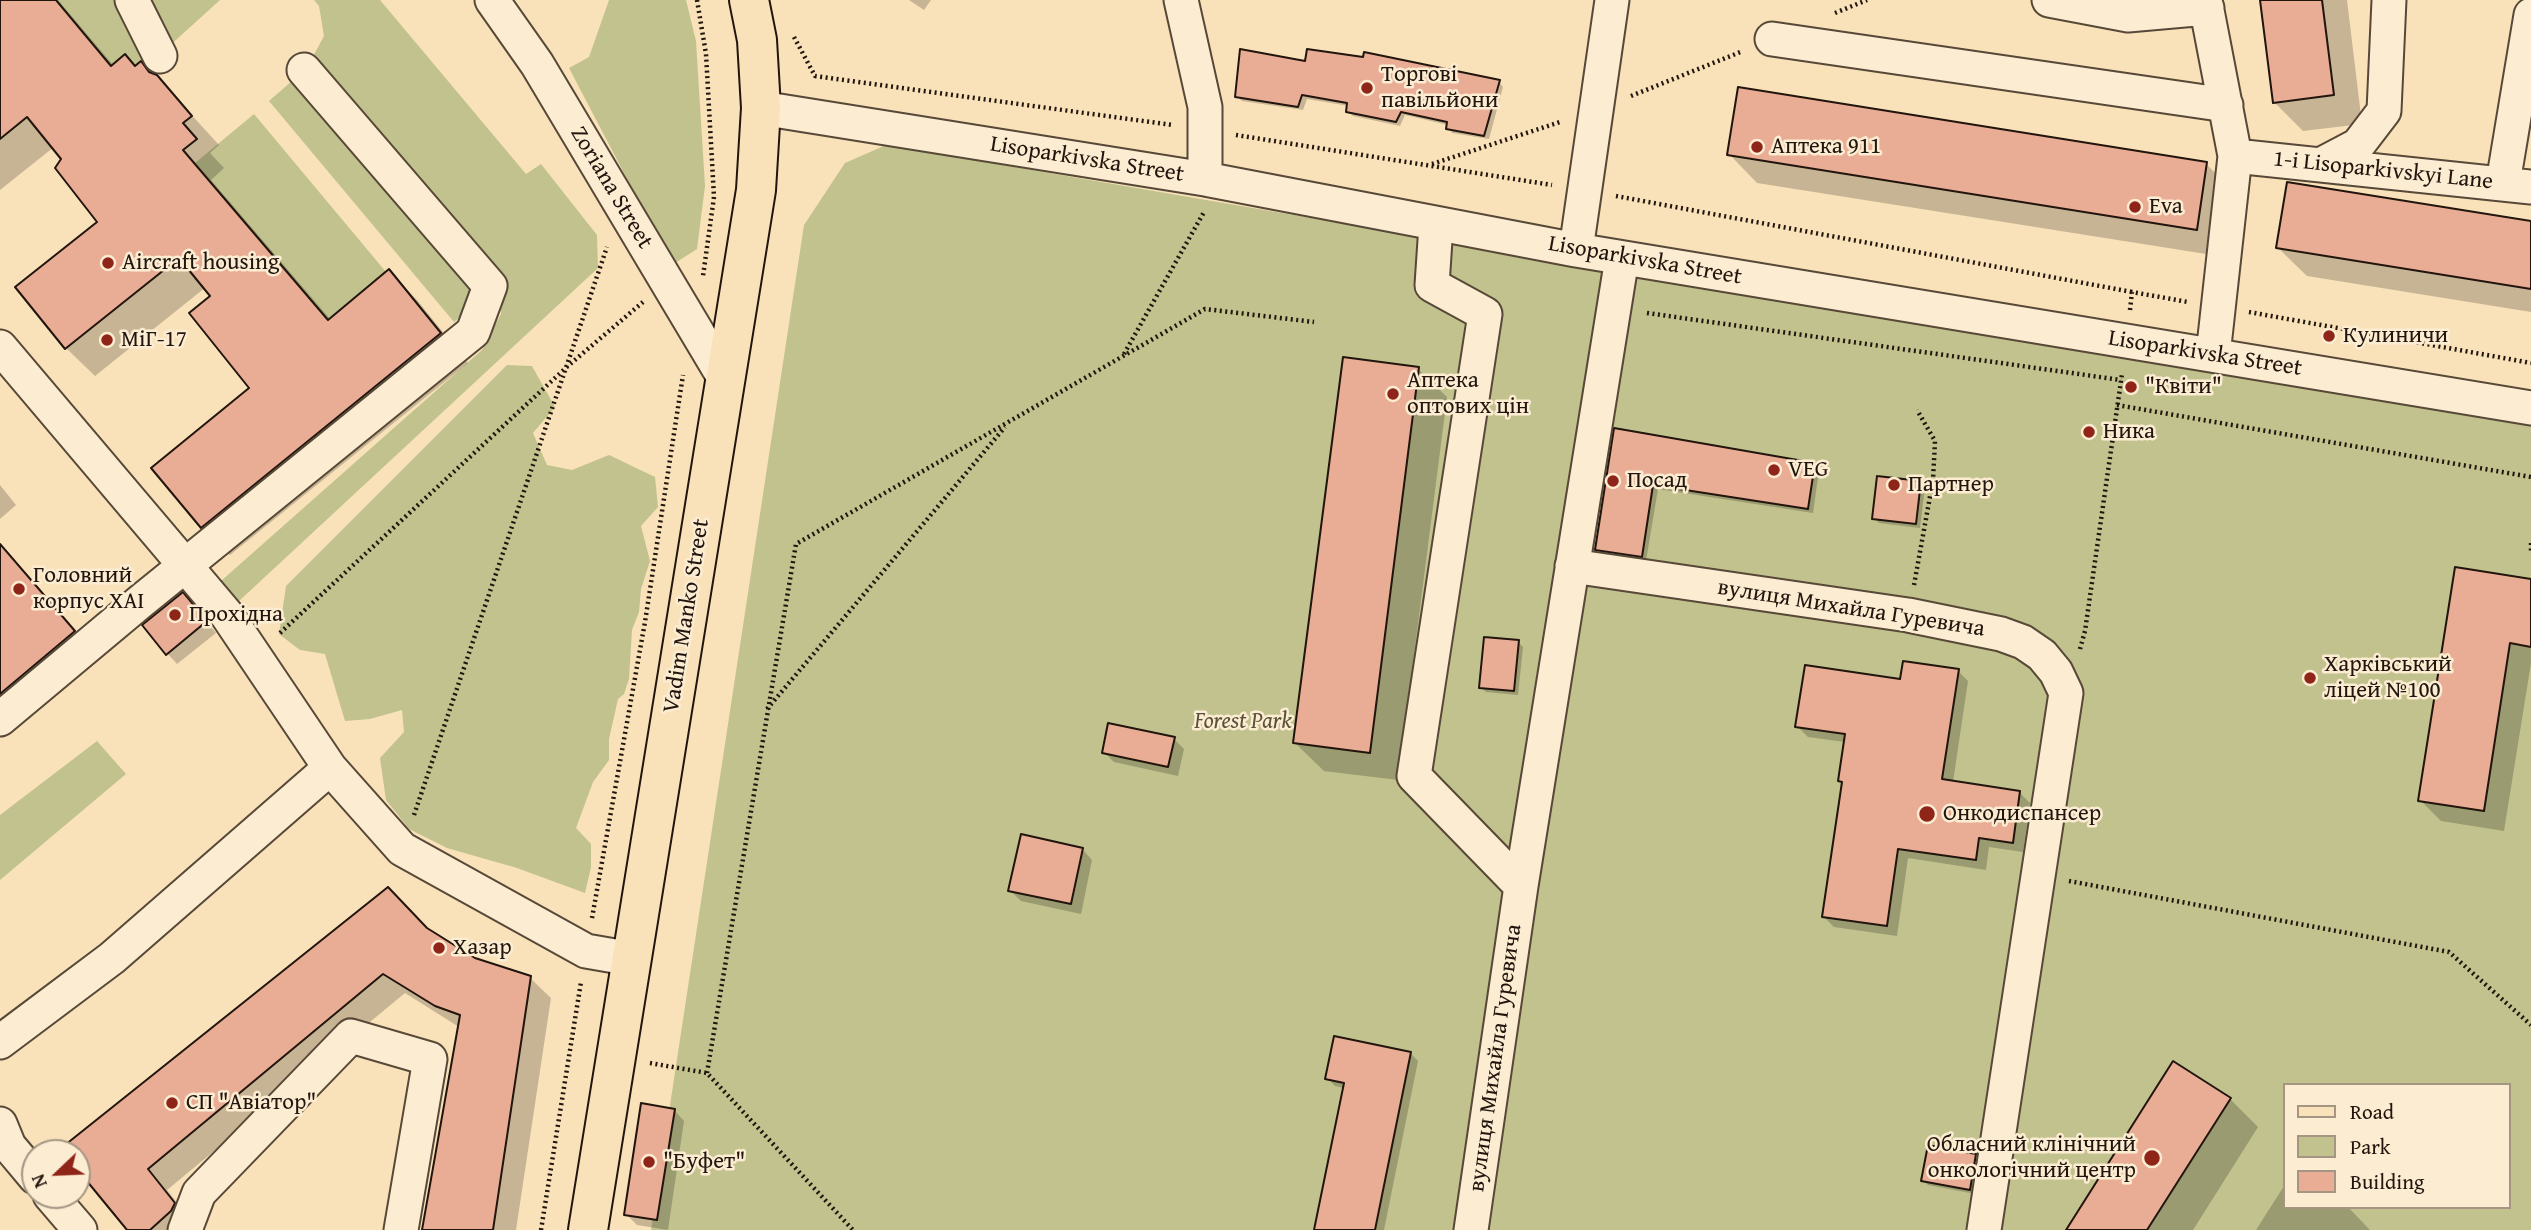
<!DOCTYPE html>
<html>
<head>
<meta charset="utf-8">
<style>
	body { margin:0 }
	#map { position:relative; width:2531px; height:1230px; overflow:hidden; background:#f9e2b9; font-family:"Gentium Book Plus",serif }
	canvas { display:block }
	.legend { position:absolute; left:2283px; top:1083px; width:228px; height:126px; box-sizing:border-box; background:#fbecd2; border:2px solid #a49683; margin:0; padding:9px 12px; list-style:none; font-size:21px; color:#21150d }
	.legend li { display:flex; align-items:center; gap:14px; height:35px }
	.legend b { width:35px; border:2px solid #a49683 }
	.north { position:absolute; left:21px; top:1139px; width:70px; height:70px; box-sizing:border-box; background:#fbecd2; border:2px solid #a49683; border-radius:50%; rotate:247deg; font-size:19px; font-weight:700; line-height:28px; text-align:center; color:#21150d }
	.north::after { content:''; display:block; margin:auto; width:24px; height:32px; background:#8f2418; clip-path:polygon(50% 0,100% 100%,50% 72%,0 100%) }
</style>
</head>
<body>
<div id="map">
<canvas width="2531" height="1230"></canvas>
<ul class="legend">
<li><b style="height:9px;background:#f9e2b9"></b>Road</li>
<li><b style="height:19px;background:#c1c28d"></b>Park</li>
<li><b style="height:19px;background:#e9ac94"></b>Building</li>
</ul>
<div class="north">N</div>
</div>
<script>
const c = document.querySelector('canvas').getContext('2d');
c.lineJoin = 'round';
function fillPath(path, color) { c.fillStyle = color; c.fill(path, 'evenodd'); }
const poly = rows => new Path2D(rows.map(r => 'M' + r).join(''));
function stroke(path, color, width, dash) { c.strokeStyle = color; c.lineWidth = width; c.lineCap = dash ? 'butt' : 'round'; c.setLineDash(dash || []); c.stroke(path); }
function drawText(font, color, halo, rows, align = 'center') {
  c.font = font + ' "Gentium Book Plus",serif'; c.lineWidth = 5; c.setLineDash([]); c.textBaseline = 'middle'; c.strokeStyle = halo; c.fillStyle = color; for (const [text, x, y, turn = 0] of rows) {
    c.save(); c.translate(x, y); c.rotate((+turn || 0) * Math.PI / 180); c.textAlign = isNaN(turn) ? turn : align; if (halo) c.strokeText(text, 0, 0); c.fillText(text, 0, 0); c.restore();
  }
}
fillPath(poly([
	[56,0,122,0,143,59,135,66,125,54,111,66],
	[141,0,220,0,166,49],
	[314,0,380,0,526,174,541,164,597,235,598,268,239,601,228,596,221,581,482,350,501,314,499,276,309,64,324,36,319,6],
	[609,0,686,0,696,41,705,186,697,249,672,265,569,68,589,57],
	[300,74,476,278,476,303,454,322,269,101],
	[254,114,386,272,328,320,195,163],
	[886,145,1579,264,2531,418,2531,1230,651,1230,804,225,845,163],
	[2284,1085,2508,1085,2508,1207,2284,1207],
	[507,365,532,366,555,407,533,433,547,465,572,470,609,455,655,477,658,507,641,526,650,561,641,589,639,612,632,630,629,679,624,694,618,699,609,739,609,760,593,782,576,828,591,844,591,867,585,893,517,868,447,848,409,829,386,800,380,758,404,732,402,710,370,719,345,721,325,654,300,650,279,634,286,586],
	[97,741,126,774,0,880,0,815]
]), '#c1c28d');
fillPath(poly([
	[0,0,58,0,114,66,136,68,141,63,156,76,219,145,210,153,224,168,211,180,331,320,389,272,417,300,468,363,230,555,202,527,251,388,213,296,206,287,95,376,66,348,100,222,54,147,0,190],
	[909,0,931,0,924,10],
	[2262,0,2347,0,2362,124,2303,131,2274,102],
	[1306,63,1499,82,1503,87,1489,139,1452,133,1448,125,1405,115,1400,126,1353,116,1348,111,1349,106,1307,99,1303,110,1242,101,1237,96],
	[1729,154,2206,164,2235,192,2225,257,1757,183],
	[2531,223,2531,312,2307,276,2278,248],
	[1418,369,1447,397,1398,780,1324,771,1295,743],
	[1616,430,1814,465,1819,470,1813,513,1658,489,1646,561,1601,554,1596,549],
	[1921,483,1925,487,1920,528,1879,523,1874,518],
	[0,485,16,505,0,519],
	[0,543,94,653,29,707,0,676],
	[2531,581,2531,663,2504,831,2441,821,2420,800],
	[193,605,216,633,177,664,167,653],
	[1518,642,1523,647,1518,695,1486,692,1481,687],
	[1958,671,1968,681,1953,782,2019,792,2030,803,2023,852,1989,847,1986,870,1908,858,1897,936,1834,927,1823,916,1843,784,1840,781,1845,742,1808,737,1797,726,1901,681],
	[1174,739,1184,749,1178,776,1114,762,1104,752],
	[1082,849,1092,860,1081,914,1021,901,1010,890],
	[429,931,474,959,530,978,551,998,516,1230,424,1230,459,1027,405,993,167,1190,194,1224,192,1230,129,1230,77,1166,77,1153,66,1153],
	[1410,1053,1418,1061,1384,1230,1314,1230,1344,1088,1335,1086,1327,1078],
	[2230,1099,2258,1127,2193,1230,2068,1230],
	[674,1110,684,1121,668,1230,637,1225,626,1214],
	[1975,1156,1980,1161,1975,1194,1928,1185,1923,1180],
	[2284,1186,2284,1207,2348,1207,2370,1230,2256,1230]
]), '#0003');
const building = poly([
	[0,0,56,0,111,66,125,54,135,66,141,61,149,72,157,75,192,116,183,123,197,139,183,150,328,320,389,269,441,333,201,528,151,468,249,388,189,313,210,296,179,258,65,349,15,287,97,222,55,168,61,159,27,117,0,139,0,0],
	[2260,0,2322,0,2334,95,2273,103,2260,0],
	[1240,49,1305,61,1307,49,1363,57,1364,52,1500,80,1484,136,1446,129,1447,122,1401,112,1396,122,1346,112,1347,103,1302,95,1298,107,1235,97,1240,49],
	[1738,87,2207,162,2197,230,1727,155,1738,87],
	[2287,182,2531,221,2531,289,2276,248,2287,182],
	[1343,357,1419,367,1370,753,1293,743,1343,357],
	[1614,428,1815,463,1808,509,1653,485,1642,557,1595,550,1614,428],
	[1877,476,1921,481,1916,524,1872,519,1877,476],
	[0,544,75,631,0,694,0,544],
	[2455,567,2531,579,2531,647,2510,643,2484,811,2418,801,2455,567],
	[183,592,207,621,166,655,142,625,183,592],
	[1484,637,1519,640,1514,691,1479,688,1484,637],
	[1903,661,1959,669,1942,779,2020,791,2013,843,1979,838,1976,860,1898,849,1887,926,1822,917,1842,782,1838,781,1845,734,1795,727,1805,665,1900,679,1903,661],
	[1108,723,1175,737,1168,767,1102,753,1108,723],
	[1021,834,1083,848,1071,904,1008,891,1021,834],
	[388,887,427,928,475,958,531,976,493,1230,422,1230,460,1015,435,1006,383,974,148,1169,175,1203,171,1211,150,1230,127,1230,77,1169,77,1153,64,1153,60,1149,388,887],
	[1334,1036,1411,1052,1375,1230,1314,1230,1344,1083,1325,1079,1334,1036],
	[2173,1061,2231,1098,2147,1230,2066,1230,2173,1061],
	[641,1103,675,1109,657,1220,624,1215,641,1103],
	[1928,1145,1976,1154,1970,1190,1921,1181,1928,1145]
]);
fillPath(building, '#e9ac94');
stroke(building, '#21150d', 2);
const minor = poly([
	[132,0,160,56],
	[492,0,537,64,725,379],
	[1181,0,1205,107,1205,179],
	[2049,0,2128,15,2207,8],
	[2205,0,2235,156,2213,355],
	[1772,39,2226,105],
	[761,108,1205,179,1576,250,2531,408],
	[2235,156,2531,187],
	[2320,165,2358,145,2384,111,2389,0],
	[2503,183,2531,15],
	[1436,225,1432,285,1485,314,1414,776,1521,886,1471,1230],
	[1576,250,1612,0],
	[0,347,227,615,330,768,402,849,586,951,632,959],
	[1572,566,1908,615,2001,634,2023,642,2042,655,2056,672,2066,693,1984,1230],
	[0,719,140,602,473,332,490,286,304,70],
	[1521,886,1622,258],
	[0,1042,112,958,330,768],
	[0,1124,9,1146,35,1177],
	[50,1195,80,1230],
	[185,1230,199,1193,351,1036,430,1059,401,1230]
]);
const major = poly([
	[588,1230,756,190,761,108,757,40,749,0]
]);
stroke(minor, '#574838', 37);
stroke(major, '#21150d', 42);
stroke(poly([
	[697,0,706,54,714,197,703,276],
	[1835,13,1867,0],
	[794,37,815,76,1172,125],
	[1631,96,1743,51],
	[1236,135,1552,185],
	[1432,164,1560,122],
	[1616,196,2132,292],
	[2130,310,2132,292,2188,302],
	[2249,312,2531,363],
	[1647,313,2121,380],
	[1124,354,1204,212],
	[2117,405,2531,477],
	[2531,543,2531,551],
	[1914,585,1933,480,1935,441,1917,410],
	[280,633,569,365,643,302],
	[2080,649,2085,631,2122,374],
	[767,709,1005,427],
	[414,815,607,247],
	[2069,881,2449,952,2531,1025],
	[592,918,645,622,683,375],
	[650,1063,707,1073,853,1230],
	[707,1073,796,544,1205,309,1314,322],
	[541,1230,581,982]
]), '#21150d', 4.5, [2, 3.5]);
stroke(minor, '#fbecd2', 33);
stroke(major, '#f9e2b9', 38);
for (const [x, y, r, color] of [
	[1367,88,7,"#8f2418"],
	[1757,147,7,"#8f2418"],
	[2135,207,7,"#8f2418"],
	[108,263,7,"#8f2418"],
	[2329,336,7,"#8f2418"],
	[107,340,7,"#8f2418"],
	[2131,387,7,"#8f2418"],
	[1393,394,7,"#8f2418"],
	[2089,432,7,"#8f2418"],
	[1774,470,7,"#8f2418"],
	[1613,481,7,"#8f2418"],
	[1894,485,7,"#8f2418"],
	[19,589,7,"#8f2418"],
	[175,615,7,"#8f2418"],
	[2310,678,7,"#8f2418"],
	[1927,814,9,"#8f2418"],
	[439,948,7,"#8f2418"],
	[172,1103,7,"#8f2418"],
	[2152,1158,9,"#8f2418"],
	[649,1162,7,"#8f2418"]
]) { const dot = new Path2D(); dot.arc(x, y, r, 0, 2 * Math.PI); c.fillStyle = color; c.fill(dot); stroke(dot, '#fbecd2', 2.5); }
drawText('23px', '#21150d', '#fbecd2', [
	["Торгові",1381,75],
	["павільйони",1381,101],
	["Аптека 911",1771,147],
	["Eva",2149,207],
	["Aircraft housing",122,263],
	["Кулиничи",2343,336],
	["МіГ-17",121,340],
	["Аптека",1407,381],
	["оптових цін",1407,407],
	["\"Квіти\"",2145,387],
	["Ника",2103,432],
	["VEG",1788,470],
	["Посад",1627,481],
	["Партнер",1908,485],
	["Головний",33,576],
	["корпус ХАІ",33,602],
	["Прохідна",189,615],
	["Харківський",2324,665],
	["ліцей №100",2324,691],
	["Онкодиспансер",1943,814],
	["Хазар",453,948],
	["СП \"Авіатор\"",186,1103],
	["Обласний клінічний",2136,1145,"right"],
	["онкологічний центр",2136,1171,"right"],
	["\"Буфет\"",663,1162]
], 'left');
drawText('23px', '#21150d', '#fbecd2', [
	["Lisoparkivska Street",1087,160,9],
	["1-i Lisoparkivskyi Lane",2383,171,6],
	["Zoriana Street",611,188,59],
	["Lisoparkivska Street",1645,261,10],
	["Lisoparkivska Street",2205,354,9],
	["вулиця Михайла Гуревича",1851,609,9],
	["Vadim Manko Street",687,616,-81],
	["вулиця Михайла Гуревича",1496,1058,-82]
]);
drawText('italic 23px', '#59523a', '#fbecd2', [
	["Forest Park",1243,722]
]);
</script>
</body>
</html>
